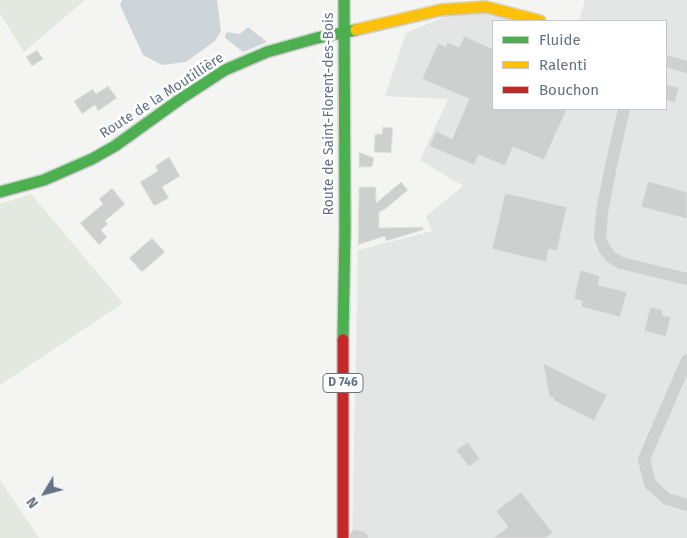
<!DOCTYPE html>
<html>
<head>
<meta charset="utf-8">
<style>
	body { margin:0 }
	#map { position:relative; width:687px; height:538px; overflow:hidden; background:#f4f5f3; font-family:"Fira Sans",sans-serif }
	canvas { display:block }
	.legend { position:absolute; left:492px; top:20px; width:175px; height:90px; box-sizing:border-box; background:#fff; border:1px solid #c1c7cd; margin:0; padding:6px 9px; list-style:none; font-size:15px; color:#647283 }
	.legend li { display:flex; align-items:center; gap:10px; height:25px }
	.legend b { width:25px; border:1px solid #c1c7cd }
	.north { position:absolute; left:20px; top:468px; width:50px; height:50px; -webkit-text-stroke:4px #fff; paint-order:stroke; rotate:233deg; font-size:14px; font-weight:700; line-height:20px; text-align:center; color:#647283 }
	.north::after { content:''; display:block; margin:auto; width:18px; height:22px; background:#647283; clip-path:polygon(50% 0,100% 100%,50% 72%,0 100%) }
</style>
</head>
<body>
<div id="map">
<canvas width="687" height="538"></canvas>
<ul class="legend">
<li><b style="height:6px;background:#4caf50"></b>Fluide</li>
<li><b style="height:6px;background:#ffc107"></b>Ralenti</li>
<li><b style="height:6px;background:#c62828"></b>Bouchon</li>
</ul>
<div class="north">N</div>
</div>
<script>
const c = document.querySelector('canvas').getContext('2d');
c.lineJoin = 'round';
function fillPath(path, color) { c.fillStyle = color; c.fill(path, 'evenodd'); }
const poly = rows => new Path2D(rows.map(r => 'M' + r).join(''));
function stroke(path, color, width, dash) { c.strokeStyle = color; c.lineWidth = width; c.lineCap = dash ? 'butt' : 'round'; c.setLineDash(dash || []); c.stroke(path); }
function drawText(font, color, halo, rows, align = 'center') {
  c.font = font + ' "Fira Sans",sans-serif'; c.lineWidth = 5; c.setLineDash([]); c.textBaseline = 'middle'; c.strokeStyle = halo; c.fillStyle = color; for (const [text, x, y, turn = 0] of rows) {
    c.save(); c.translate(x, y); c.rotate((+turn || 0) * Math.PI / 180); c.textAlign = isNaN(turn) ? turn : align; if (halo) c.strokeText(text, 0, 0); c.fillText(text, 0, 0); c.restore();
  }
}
fillPath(poly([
	[585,0,687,0,687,538,352,538,358,250,432,231,426,216,463,186,420,160,448,99,385,96,406,33,480,2,545,21,493,21,493,109,666,109,666,21,579,21]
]), '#e4e6e5');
fillPath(poly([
	[0,0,85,0,24,52,0,14],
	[31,194,123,303,0,385,0,204],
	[0,480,39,538,0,538]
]), '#e3e8e1');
fillPath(poly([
	[122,0,217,0,221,31,215,41,186,62,162,65,143,55,120,5],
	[248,27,267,42,243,52,225,38,225,35,227,32,238,34,241,33]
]), '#ced5d8');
const building = poly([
	[464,36,493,49,493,109,567,109,544,160,513,147,505,166,479,155,474,165,429,146,436,131,452,139,469,99,422,79,438,43,446,47,447,42,459,47,464,36],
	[37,50,43,59,32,66,26,57,37,50],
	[666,84,679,88,675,103,666,100,666,84],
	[108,86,117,98,98,111,95,105,82,114,74,101,93,89,96,94,108,86],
	[383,127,393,128,391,153,374,152,375,134,382,134,383,127],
	[359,152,374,158,372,167,359,167,359,152],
	[169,157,180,176,162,187,169,198,154,206,140,182,158,171,155,166,169,157],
	[648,181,687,192,687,219,641,207,648,181],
	[401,182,408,190,384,210,379,212,379,228,423,227,423,230,386,241,385,236,358,245,359,187,376,187,376,203,401,182],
	[112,188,125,204,105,221,108,224,101,230,107,237,99,245,80,223,103,204,99,199,112,188],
	[505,193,567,207,557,251,549,249,546,262,492,249,505,193],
	[152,238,165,252,142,272,129,258,152,238],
	[580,270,600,276,598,285,627,292,620,317,581,307,582,301,574,299,580,270],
	[650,307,663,310,662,315,671,317,666,337,644,331,650,307],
	[543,363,607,395,594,421,553,400,554,398,549,396,543,363],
	[468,442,480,459,469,467,456,450,468,442],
	[521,492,553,533,546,538,493,538,508,527,496,511,521,492]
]);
fillPath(building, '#ced0d0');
stroke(building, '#e4e4e2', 1);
const fast = poly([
	[0,192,44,180,92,159,115,146,179,100,225,70,267,52,317,38,356,30],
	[343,340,345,228,344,0]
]);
const slow = poly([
	[356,30,441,10,486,7,540,21]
]);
const jam = poly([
	[343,340,343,538]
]);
stroke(fast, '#d0d2d2', 14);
stroke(slow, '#d0d2d2', 14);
stroke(jam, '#d0d2d2', 14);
stroke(poly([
	[666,61,687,67],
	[624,109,611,166,602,212,600,237,604,248,611,257,621,263,687,279],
	[687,360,644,459,650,484,667,499,687,505],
	[355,538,356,536,362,538]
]), '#cfd0d0', 12);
stroke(fast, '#4caf50', 11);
stroke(slow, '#ffc107', 11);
stroke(jam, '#c62828', 11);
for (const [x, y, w] of [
	[343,383,40]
]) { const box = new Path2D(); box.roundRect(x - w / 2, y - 9.5, w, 19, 4); c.fillStyle = '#fff'; c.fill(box); stroke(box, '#647283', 1); }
drawText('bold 12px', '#647283', null, [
	["D 746",343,383]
]);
drawText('14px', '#647283', '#fff', [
	["Route de la Moutillière",162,96,-33],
	["Route de Saint-Florent-des-Bois",329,114,-90]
]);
</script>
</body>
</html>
